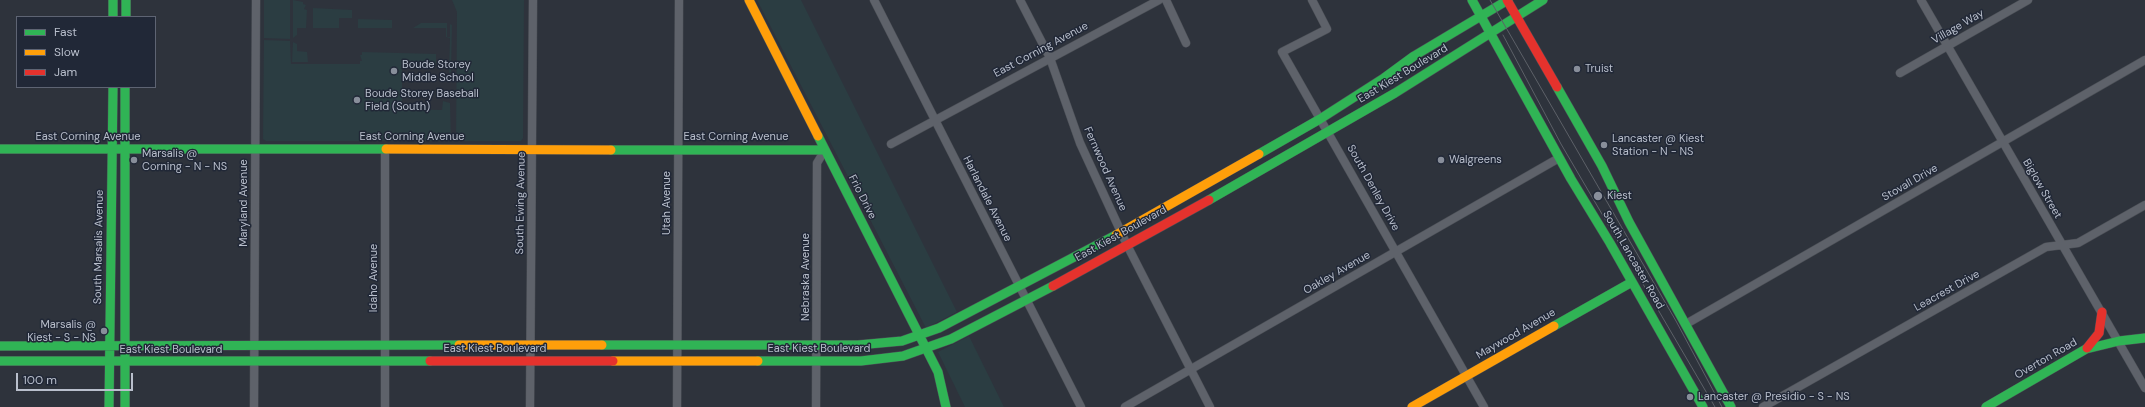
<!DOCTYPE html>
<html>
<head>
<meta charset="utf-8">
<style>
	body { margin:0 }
	#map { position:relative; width:2145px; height:407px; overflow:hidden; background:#2e333c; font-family:"DM Sans",sans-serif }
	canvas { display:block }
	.legend { position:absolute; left:16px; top:16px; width:140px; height:72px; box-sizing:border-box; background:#212837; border:1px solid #5e6473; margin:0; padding:5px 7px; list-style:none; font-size:12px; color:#b9bfcc }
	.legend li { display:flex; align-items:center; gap:8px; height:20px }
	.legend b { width:20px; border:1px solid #5e6473 }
	.scale { position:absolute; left:16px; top:373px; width:117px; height:18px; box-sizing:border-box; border:2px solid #b9bfcc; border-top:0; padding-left:5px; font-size:12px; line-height:14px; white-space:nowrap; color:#b9bfcc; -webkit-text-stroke:3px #212837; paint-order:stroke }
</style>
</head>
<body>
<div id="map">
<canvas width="2145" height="407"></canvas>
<ul class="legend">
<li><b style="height:5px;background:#30b455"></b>Fast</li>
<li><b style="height:5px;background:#ff9f0a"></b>Slow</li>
<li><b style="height:5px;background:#e5322d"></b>Jam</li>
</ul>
<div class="scale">100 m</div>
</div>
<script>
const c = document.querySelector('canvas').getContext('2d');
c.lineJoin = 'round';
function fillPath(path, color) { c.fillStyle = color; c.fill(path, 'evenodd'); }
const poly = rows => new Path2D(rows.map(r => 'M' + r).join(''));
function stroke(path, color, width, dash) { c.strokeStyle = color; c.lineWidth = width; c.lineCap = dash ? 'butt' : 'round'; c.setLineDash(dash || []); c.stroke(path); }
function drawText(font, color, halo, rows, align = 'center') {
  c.font = font + ' "DM Sans",sans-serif'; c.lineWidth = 3; c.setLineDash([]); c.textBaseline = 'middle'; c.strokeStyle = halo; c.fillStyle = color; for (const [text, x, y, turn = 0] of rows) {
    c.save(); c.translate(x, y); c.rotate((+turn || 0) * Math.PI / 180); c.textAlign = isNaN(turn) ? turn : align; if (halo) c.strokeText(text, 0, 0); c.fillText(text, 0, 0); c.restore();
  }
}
fillPath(poly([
	[264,0,290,0,290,39,264,38],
	[293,0,303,2,303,4,306,5,304,9,307,10,306,28,297,28,297,35,293,38],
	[452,0,524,0,523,138,521,141,456,141,457,12],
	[757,0,801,0,957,312,926,328],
	[313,8,352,10,352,18,339,18,339,28,313,28],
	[358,19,392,20,392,28,358,28],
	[421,23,447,23,447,37,450,37,450,24,452,25,451,72,449,73,450,38,446,37,446,28,413,28],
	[264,40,290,41,291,64,360,64,360,61,362,61,360,55,362,55,362,52,436,54,436,64,434,66,402,66,402,109,442,110,443,101,450,103,451,141,266,141,263,139],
	[293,42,297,44,297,51,307,52,308,62,292,62],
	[969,336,1004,407,965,407,938,352]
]), '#2b3d42');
const street = poly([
	[874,0,1081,407],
	[1020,0,1050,58,1080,143,1127,245,1210,407],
	[1166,0,1186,43],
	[1312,0,1327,29,1282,52,1484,407],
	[1921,0,2145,388],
	[1900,73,2028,0],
	[891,144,1159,0],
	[385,149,385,407],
	[1686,324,2145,60],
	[254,407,256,0],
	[530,407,533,0],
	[677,407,679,0],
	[816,407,817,163,825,150],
	[1125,407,1559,158],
	[1763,407,2046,247,2078,243,2145,205]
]);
const fast = poly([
	[113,0,113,17],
	[126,0,126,17],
	[1472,0,1571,179,1610,243,1703,407],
	[125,87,125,407],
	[1557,87,1602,166,1629,222,1731,407],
	[818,136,938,372,946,407],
	[0,149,386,149],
	[611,150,825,150],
	[1259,154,1320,119,1384,78,1414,56,1508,0],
	[1209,200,1395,93,1543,0],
	[1554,326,1632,282],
	[602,345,858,345,902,341,939,328,1116,235],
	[0,346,459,345],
	[0,361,430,361],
	[758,361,861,361,903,356,951,339,1053,286],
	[109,407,113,87],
	[1986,407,2086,349,2119,341,2145,338]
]);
const slow = poly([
	[749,0,818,136],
	[386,149,611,150],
	[1116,235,1259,154],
	[459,345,602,345],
	[613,361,758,361],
	[1412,407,1554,326]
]);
const jam = poly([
	[1507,0,1557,87],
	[1053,286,1209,200],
	[2087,348,2099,333,2102,312],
	[430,361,613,361]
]);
stroke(street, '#4a4e55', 9);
stroke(fast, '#4a4e55', 10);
stroke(slow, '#4a4e55', 10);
stroke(jam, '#4a4e55', 10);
stroke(street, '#5e626a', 8);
stroke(fast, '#30b455', 9);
stroke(slow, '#ff9f0a', 9);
stroke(jam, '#e5322d', 9);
stroke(poly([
	[1490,0,1676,321,1722,407],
	[1503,35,1561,144,1715,407]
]), '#5d6168', 1);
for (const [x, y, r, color] of [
	[1577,69,4,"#888e9a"],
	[394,71,4,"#888e9a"],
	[357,100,4,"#888e9a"],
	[1604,145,4,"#888e9a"],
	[134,160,4,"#888e9a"],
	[1441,160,4,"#888e9a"],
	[1598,196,5,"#888e9a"],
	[104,331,4,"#888e9a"],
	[1690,397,4,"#888e9a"]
]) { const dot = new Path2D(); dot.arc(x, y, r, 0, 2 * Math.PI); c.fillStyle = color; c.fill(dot); stroke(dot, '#212837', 1.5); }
drawText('11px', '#b9bfcc', '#212837', [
	["Village Way",1958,27,-30],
	["East Corning Avenue",1041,50,-28],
	["East Kiest Boulevard",1403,74,-31],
	["East Corning Avenue",88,137],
	["East Corning Avenue",412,137],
	["East Corning Avenue",736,137],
	["Fernwood Avenue",1105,169,66],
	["Stovall Drive",1910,183,-30],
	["South Denley Drive",1373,188,61],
	["Biglow Street",2042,189,60],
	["Frio Drive",862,197,63],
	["Harlandale Avenue",987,199,63],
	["Maryland Avenue",244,203,-90],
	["South Ewing Avenue",521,203,-89],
	["Utah Avenue",667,203,-90],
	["East Kiest Boulevard",1121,234,-29],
	["South Marsalis Avenue",99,247,-89],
	["South Lancaster Road",1633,260,60],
	["Oakley Avenue",1337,273,-30],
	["Nebraska Avenue",806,277,-90],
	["Idaho Avenue",374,278,-90],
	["Leacrest Drive",1947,291,-29],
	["Maywood Avenue",1516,334,-30],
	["East Kiest Boulevard",495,349],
	["East Kiest Boulevard",819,349],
	["East Kiest Boulevard",171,350],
	["Overton Road",2046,359,-30]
]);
drawText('11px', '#b9bfcc', '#212837', [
	["Boude Storey",402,65],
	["Middle School",402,78],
	["Truist",1585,69],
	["Boude Storey Baseball",365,94],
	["Field (South)",365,107],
	["Lancaster @ Kiest",1612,139],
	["Station - N - NS",1612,152],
	["Marsalis @",142,154],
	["Corning - N - NS",142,167],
	["Walgreens",1449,160],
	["Kiest",1607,196],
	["Marsalis @",96,325,"right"],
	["Kiest - S - NS",96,338,"right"],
	["Lancaster @ Presidio - S - NS",1698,397]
], 'left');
</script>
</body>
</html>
